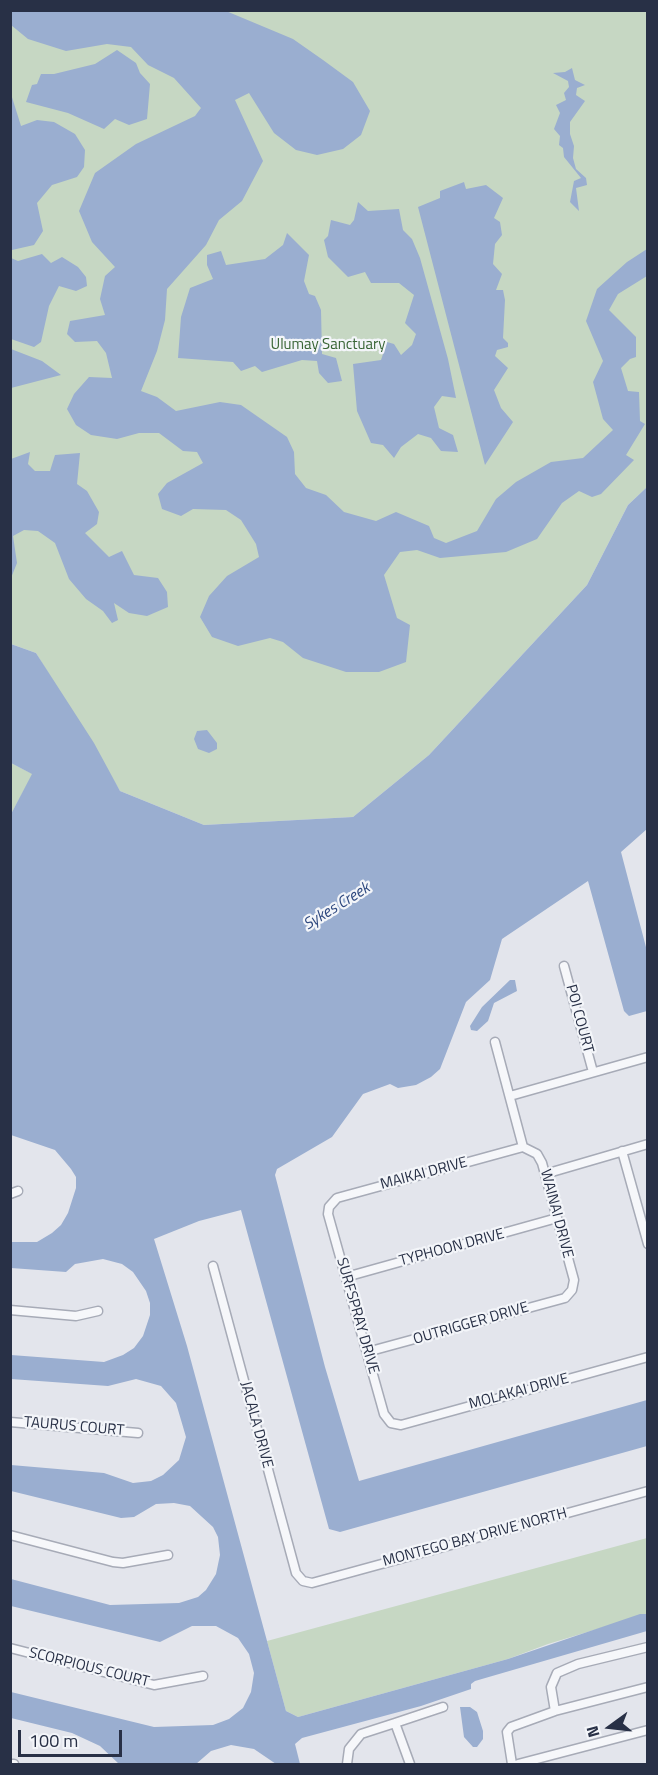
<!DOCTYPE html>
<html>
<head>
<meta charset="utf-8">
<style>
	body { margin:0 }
	#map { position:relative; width:658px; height:1775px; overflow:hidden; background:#e3e5ec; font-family:"Titillium Web",sans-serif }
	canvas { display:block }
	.frame { position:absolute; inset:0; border:12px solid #283046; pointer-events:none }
	.north { position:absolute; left:580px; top:1697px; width:60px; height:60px; -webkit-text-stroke:4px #f3f5f9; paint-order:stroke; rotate:255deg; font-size:16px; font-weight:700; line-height:24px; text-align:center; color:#283046 }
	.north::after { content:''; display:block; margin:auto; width:21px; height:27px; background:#283046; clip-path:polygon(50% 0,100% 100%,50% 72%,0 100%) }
	.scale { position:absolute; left:18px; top:1730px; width:104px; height:27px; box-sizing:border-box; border:3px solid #283046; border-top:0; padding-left:8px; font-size:18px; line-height:21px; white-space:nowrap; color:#283046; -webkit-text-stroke:4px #f3f5f9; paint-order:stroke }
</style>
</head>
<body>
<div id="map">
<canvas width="658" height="1775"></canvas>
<div class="frame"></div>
<div class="north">N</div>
<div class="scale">100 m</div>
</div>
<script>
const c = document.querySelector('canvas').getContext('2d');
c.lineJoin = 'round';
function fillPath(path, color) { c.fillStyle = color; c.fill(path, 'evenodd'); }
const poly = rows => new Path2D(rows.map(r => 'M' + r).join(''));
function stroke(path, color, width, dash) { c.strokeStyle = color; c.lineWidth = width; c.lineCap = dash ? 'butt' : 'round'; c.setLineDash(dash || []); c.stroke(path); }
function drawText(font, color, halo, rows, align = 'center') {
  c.font = font + ' "Titillium Web",sans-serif'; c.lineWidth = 4.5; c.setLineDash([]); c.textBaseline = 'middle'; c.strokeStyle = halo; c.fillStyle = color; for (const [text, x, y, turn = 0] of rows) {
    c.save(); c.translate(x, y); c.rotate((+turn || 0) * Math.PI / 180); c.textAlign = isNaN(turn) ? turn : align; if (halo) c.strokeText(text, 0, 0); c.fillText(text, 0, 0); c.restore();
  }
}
fillPath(poly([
	[11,11,647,11,647,487,628,505,587,585,429,755,353,817,204,825,120,791,36,653,11,644],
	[11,763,33,774,11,814],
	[647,1538,647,1614,548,1644,508,1659,298,1717,286,1711,267,1641]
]), '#c6d7c3');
fillPath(poly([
	[10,11,226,11,293,39,323,60,353,82,370,111,361,135,343,149,317,155,296,150,274,133,249,93,235,100,263,161,242,201,219,220,206,245,167,289,165,320,157,351,141,391,157,397,176,411,220,402,241,405,287,437,294,452,295,474,306,488,326,495,344,512,376,521,396,512,429,526,434,538,446,543,477,531,496,499,516,482,551,462,583,458,613,430,603,419,593,382,603,361,586,321,597,289,627,262,647,249,647,276,618,294,609,310,636,337,636,357,630,359,621,368,628,391,639,392,640,421,645,424,626,455,634,460,601,494,592,497,579,491,562,503,537,539,506,552,440,558,417,550,400,552,384,575,397,618,410,625,406,662,379,672,346,672,303,658,283,642,270,638,238,646,212,637,200,617,209,596,227,576,259,557,256,544,241,520,226,510,193,509,181,516,162,509,158,494,167,483,203,463,197,452,183,451,159,433,139,433,117,439,91,435,76,425,67,409,74,394,89,377,112,378,106,353,97,341,75,342,67,334,70,321,105,315,100,299,105,276,115,267,92,242,79,211,95,173,136,144,195,116,201,108,174,78,148,65,131,47,107,44,66,51,28,39,11,25],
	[117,50,136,63,140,73,150,84,147,119,129,125,115,119,104,129,68,113,26,102,32,85,37,84,41,74,54,74,95,64],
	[572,68,575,80,585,85,577,88,576,95,585,101,570,122,570,134,574,146,573,158,576,169,586,178,587,185,576,188,579,211,570,202,574,181,581,178,564,157,563,148,559,145,560,136,554,129,560,113,556,105,566,100,564,93,569,87,568,81,553,73,565,72],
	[11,94,21,126,37,120,54,122,75,134,85,150,84,167,77,177,52,185,37,203,43,231,34,245,12,250],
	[464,182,466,189,486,185,503,198,494,218,500,222,502,235,495,244,493,264,502,274,496,290,503,290,505,300,503,338,508,343,508,347,497,350,495,356,508,368,494,390,501,408,513,422,485,465,418,207,440,198,440,191],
	[358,202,368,211,399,209,403,230,412,239,420,258,448,359,456,398,442,396,434,407,439,428,453,435,458,452,441,451,431,438,418,434,401,447,394,458,383,445,371,443,357,411,353,364,381,360,387,342,394,344,401,355,412,345,416,334,405,323,414,295,399,283,371,283,365,272,348,277,328,257,324,240,328,236,331,220,350,225,354,220],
	[287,233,309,255,304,281,309,294,315,296,321,310,322,354,336,358,342,381,328,383,319,373,317,361,302,360,262,372,255,366,241,371,233,362,178,358,181,317,190,288,213,279,207,265,207,255,221,251,226,265,265,259,283,245],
	[42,254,51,263,62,257,78,267,86,277,87,286,76,291,59,286,49,306,41,342,34,347,11,339,11,258,18,261],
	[11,349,42,361,61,375,11,388],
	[30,452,28,464,35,471,50,471,55,455,80,453,77,484,87,491,99,512,97,524,85,533,109,557,122,551,134,575,158,578,167,592,168,607,147,616,129,613,114,603,118,620,112,623,103,611,86,599,69,579,55,543,38,531,24,530,13,536,17,563,11,578,11,459],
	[647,487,647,829,621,852,647,951,647,1011,629,1016,624,1011,588,881,502,939,490,980,466,1002,440,1069,431,1077,416,1085,398,1088,390,1084,363,1094,332,1137,277,1169,275,1175,325,1367,359,1481,647,1400,647,1446,340,1532,329,1529,241,1210,199,1221,154,1239,187,1346,286,1711,298,1717,508,1659,640,1614,647,1614,647,1631,475,1681,471,1684,471,1689,421,1706,302,1738,295,1744,300,1764,276,1764,254,1749,231,1745,211,1751,196,1764,119,1764,100,1746,72,1733,11,1718,11,1692,154,1727,213,1725,229,1719,243,1708,251,1692,254,1673,249,1654,238,1638,216,1626,192,1626,160,1642,11,1606,11,1579,110,1605,179,1603,198,1597,206,1590,216,1574,220,1555,218,1537,213,1527,190,1506,174,1503,156,1504,134,1517,121,1518,11,1491,11,1465,104,1473,133,1483,151,1481,163,1475,179,1460,186,1437,176,1403,161,1386,136,1379,108,1386,11,1379,11,1355,104,1362,123,1355,134,1348,143,1336,150,1315,150,1303,146,1291,133,1272,122,1264,103,1259,75,1264,66,1272,11,1268,11,1242,37,1242,52,1233,61,1225,68,1213,76,1188,76,1177,71,1169,55,1150,11,1135,11,814,32,774,11,763,11,644,36,653,94,743,120,791,204,825,353,817,429,755,587,585,628,505],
	[207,730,217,743,217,749,209,753,198,749,194,739,197,731],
	[510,980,515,980,517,991,494,1003,488,1021,477,1031,471,1030,470,1026,482,1007],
	[460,1707,470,1707,477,1712,483,1731,483,1739,477,1747,473,1747,464,1737]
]), '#9aaed0');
const street = poly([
	[564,966,593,1072],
	[510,1096,648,1057],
	[523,1147,337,1198,329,1207,328,1214,384,1414,391,1423,401,1425,648,1357],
	[622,1151,648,1244],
	[545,1174,648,1144],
	[10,1194,18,1191],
	[213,1266,296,1573,303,1581,312,1583,648,1491],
	[346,1277,557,1218],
	[10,1310,76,1316,98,1311],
	[367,1352,565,1298,572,1290,574,1280,542,1163,537,1154,523,1147,495,1042],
	[10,1422,138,1433],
	[10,1535,113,1562,123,1563,168,1555],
	[10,1648,154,1685,203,1676],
	[555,1711,551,1687,557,1673,578,1664,648,1647],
	[395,1723,443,1707],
	[10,1764,14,1764],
	[347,1764,349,1749,361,1734,395,1723,410,1764],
	[512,1764,507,1732,511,1727,555,1711,648,1687],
	[518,1764,648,1730]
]);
stroke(street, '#a7abb7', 11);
stroke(street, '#f6f7fa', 8);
drawText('15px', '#376434', '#f3f5f9', [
	["Ulumay Sanctuary",328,345]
]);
drawText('15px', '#283046', '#f3f5f9', [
	["POI COURT",579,1019,75],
	["MAIKAI DRIVE",424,1174,-15],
	["WAINAI DRIVE",556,1214,75],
	["TYPHOON DRIVE",452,1248,-15],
	["SURFSPRAY DRIVE",357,1316,74],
	["OUTRIGGER DRIVE",471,1324,-16],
	["MOLAKAI DRIVE",519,1392,-15],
	["JACALA DRIVE",256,1425,75],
	["TAURUS COURT",74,1427,5],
	["MONTEGO BAY DRIVE NORTH",475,1538,-15],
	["SCORPIOUS COURT",89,1668,14]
]);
drawText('italic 16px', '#2e487f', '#f3f5f9', [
	["Sykes Creek",337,907,-32]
]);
</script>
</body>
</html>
